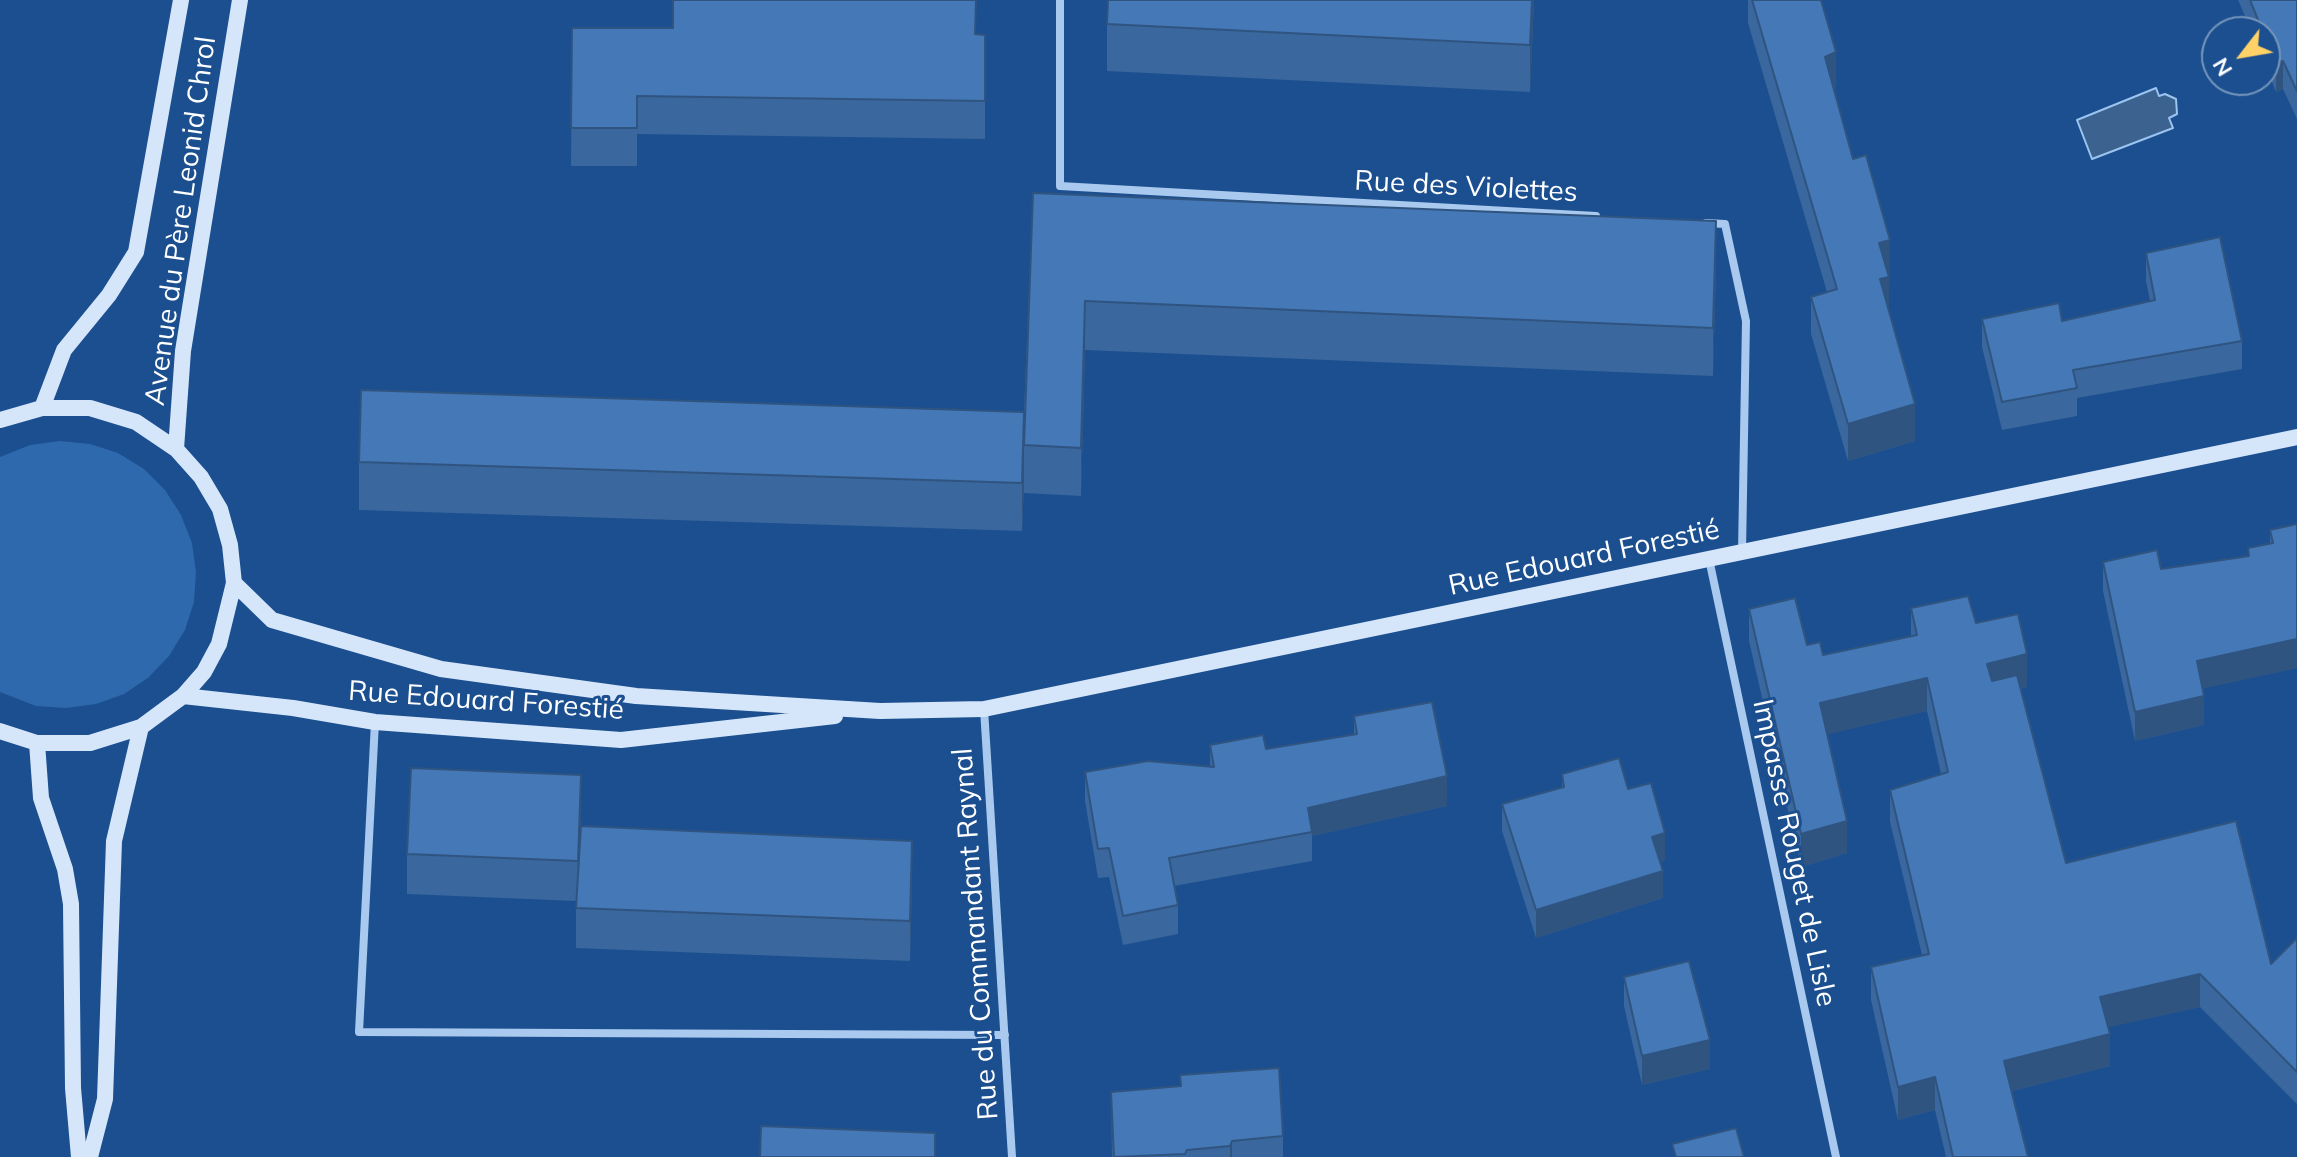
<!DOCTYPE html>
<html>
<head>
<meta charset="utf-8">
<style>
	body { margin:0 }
	#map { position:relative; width:2297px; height:1157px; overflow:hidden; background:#1b4f8f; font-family:Mulish,sans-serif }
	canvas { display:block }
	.north { position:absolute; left:2201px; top:16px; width:80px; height:80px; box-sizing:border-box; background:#1b4f8f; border:2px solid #7695bc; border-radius:50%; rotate:239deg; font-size:22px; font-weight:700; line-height:32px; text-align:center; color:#fff }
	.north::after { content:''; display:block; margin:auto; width:28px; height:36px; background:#ffd166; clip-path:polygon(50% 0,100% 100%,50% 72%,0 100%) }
</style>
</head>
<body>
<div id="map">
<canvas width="2297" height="1157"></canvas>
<div class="north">N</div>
</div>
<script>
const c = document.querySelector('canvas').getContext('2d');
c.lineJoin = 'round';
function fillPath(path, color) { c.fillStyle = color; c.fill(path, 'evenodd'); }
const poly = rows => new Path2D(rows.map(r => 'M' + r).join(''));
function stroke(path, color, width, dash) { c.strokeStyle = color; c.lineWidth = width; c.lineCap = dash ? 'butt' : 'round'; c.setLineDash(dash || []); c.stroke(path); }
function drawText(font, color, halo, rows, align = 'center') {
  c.font = font + ' Mulish,sans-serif'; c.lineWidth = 6; c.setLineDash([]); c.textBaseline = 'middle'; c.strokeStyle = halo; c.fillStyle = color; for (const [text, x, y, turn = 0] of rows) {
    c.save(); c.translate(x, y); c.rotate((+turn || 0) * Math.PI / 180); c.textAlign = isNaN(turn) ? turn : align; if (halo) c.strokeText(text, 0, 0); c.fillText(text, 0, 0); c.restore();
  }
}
fillPath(poly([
	[60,441,90,444,118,453,144,469,165,490,181,515,192,543,196,572,194,602,185,630,169,656,148,678,124,694,96,704,66,708,36,706,0,692,0,457,30,445]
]), '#2e69ad');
const water = poly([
	[2156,88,2159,96,2165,94,2176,99,2177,114,2169,118,2173,128,2092,159,2077,120,2156,88]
]);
fillPath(water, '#3c6290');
stroke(water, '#9cc4f0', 2);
stroke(poly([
	[1060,0,1060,186,1596,216],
	[1706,223,1725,224,1746,321,1742,552],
	[1709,559,1836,1157],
	[984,709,1012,1157],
	[375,722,359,1032,1005,1035]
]), '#a9c9ee', 8);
stroke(poly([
	[42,408,64,350,109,295,136,252,181,0],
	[0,420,42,408,90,408,136,422,176,449,201,477,220,509,230,545,234,583,219,644,204,672,183,696,141,727,90,743,37,743,0,731],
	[176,449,183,351,240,0],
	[234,583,272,620,441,669,636,696,880,711,984,709,2297,437],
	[183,696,293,708,375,722,621,740,835,716],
	[37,743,41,798,65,869,71,904,73,1088,79,1157],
	[90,1157,105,1099,114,841,141,727]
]), '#d6e6fa', 16);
fillPath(poly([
	[1534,0,1530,92,1107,71,1107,24],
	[1748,0,1821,0,1836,89,1834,90,1853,159,1890,277,1889,277,1889,310,1915,441,1848,461,1811,334,1811,297,1827,292,1748,23],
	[2238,0,2297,0,2297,119,2283,89,2276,92,2265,64,2265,32,2252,32],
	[572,28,985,35,985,139,637,134,637,166,571,166],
	[1033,193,1716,269,1713,376,1085,350,1081,496,1024,493,1024,481,1022,531,359,510,359,462,1024,412],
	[2146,253,2242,341,2242,369,2077,398,2077,416,2002,430,1982,347,1982,319,2062,321,2150,301,2146,281],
	[2297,524,2297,668,2203,688,2204,725,2135,741,2103,591,2103,562,2161,569,2248,556,2248,548,2270,543,2270,530],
	[1911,608,1976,623,2027,687,2020,689,2066,863,2271,964,2297,938,2297,1104,2200,1007,2108,1027,2110,1066,2012,1091,2028,1157,1946,1157,1935,1110,1898,1120,1871,1000,1871,967,1922,955,1890,822,1890,790,1941,774,1927,711,1827,734,1847,853,1801,867,1749,641,1749,609,1823,655,1911,637],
	[1354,716,1447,806,1312,836,1312,861,1174,886,1178,905,1178,934,1123,945,1109,877,1098,878,1085,801,1085,772,1210,766,1210,745,1266,749,1354,734],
	[1562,774,1628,789,1665,860,1660,862,1663,898,1536,938,1502,831,1502,804,1562,788],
	[581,815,580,842,912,881,910,961,576,948,576,901,407,894,407,854],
	[1624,977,1710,1069,1642,1085,1624,1006],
	[1180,1075,1283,1136,1283,1157,1112,1157,1111,1092,1180,1086]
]), '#3a679d');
fillPath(poly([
	[1532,0,1534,0,1530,92,1530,45],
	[1836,52,1836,89,1825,93,1825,57],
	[2283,61,2283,89,2276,92,2276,63],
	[1716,221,1716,269,1713,376,1713,328],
	[1890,240,1889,313,1880,315,1879,243],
	[1085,301,1085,350,1081,496,1081,448],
	[1915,404,1915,441,1848,461,1848,424],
	[1024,412,1024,481,1022,531,1022,483],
	[2297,639,2297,668,2197,690,2197,661],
	[2027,654,2027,687,1987,696,1987,664],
	[1927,678,1927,711,1820,736,1820,703],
	[2204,696,2204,725,2135,741,2135,712],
	[581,775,581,815,578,901,578,861],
	[1447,776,1447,806,1312,836,1308,808],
	[1847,821,1847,853,1801,867,1801,834],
	[1665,833,1665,860,1652,865,1652,837],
	[912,841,912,881,910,961,910,921],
	[1663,871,1663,898,1536,938,1536,910],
	[2200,974,2200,1007,2100,1029,2100,997],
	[2110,1034,2110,1066,2004,1093,2004,1061],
	[1710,1040,1710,1069,1642,1085,1642,1056],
	[1935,1077,1935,1110,1898,1120,1898,1087],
	[1232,1141,1232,1157,1230,1157,1230,1146]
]), '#305480');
const building = poly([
	[673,0,976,0,975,34,985,35,985,101,637,96,637,128,571,128,572,28,673,28,673,0],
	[1108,0,1532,0,1530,45,1107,24,1108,0],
	[1752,0,1821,0,1836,52,1825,57,1853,159,1866,155,1890,240,1879,243,1889,277,1880,279,1915,404,1848,424,1811,297,1837,289,1752,0],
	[2250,0,2297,0,2297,91,2283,61,2276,63,2265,36,2265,32,2263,32,2250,0],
	[1033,193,1716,221,1713,328,1085,301,1081,448,1024,445,1033,193],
	[2220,237,2242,341,2073,370,2077,388,2002,402,1982,319,2059,303,2062,321,2155,300,2146,253,2220,237],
	[361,390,1024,412,1022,483,359,462,361,390],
	[2297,524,2297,639,2197,661,2204,696,2135,712,2103,562,2157,550,2161,569,2249,556,2248,548,2273,543,2270,530,2297,524],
	[1968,596,1976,623,2018,614,2027,654,1987,664,1992,681,2017,675,2066,863,2236,821,2271,964,2297,938,2297,1072,2200,974,2100,997,2110,1034,2004,1061,2028,1157,1953,1157,1935,1077,1898,1087,1871,967,1929,954,1890,790,1948,772,1927,678,1820,703,1847,821,1801,834,1749,609,1795,598,1807,645,1820,642,1823,655,1917,635,1911,608,1968,596],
	[1432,702,1447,776,1308,808,1312,832,1169,858,1178,905,1123,916,1109,848,1098,849,1085,772,1148,761,1214,767,1210,745,1263,735,1266,749,1357,734,1354,716,1432,702],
	[1619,758,1628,789,1651,783,1665,833,1652,837,1663,871,1536,910,1502,804,1564,787,1562,774,1619,758],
	[411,768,581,775,578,861,407,854,411,768],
	[581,826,912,841,910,921,576,908,581,826],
	[1689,961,1710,1040,1642,1056,1624,977,1689,961],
	[1279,1068,1283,1136,1232,1141,1230,1146,1187,1150,1185,1154,1114,1157,1111,1092,1181,1086,1180,1075,1279,1068],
	[761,1126,935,1133,935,1157,760,1157,761,1126],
	[1736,1128,1744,1157,1676,1157,1672,1144,1736,1128]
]);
fillPath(building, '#4478b7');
stroke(building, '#305480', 2);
drawText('28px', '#fff', '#1b4f8f', [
	["Rue des Violettes",1466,187,3],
	["Avenue du Père Leonid Chrol",181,221,-82],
	["Rue Edouard Forestié",1584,558,-12],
	["Rue Edouard Forestié",486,701,4],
	["Impasse Rouget de Lisle",1794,853,78],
	["Rue du Commandant Raynal",976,934,-94]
]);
</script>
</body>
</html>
